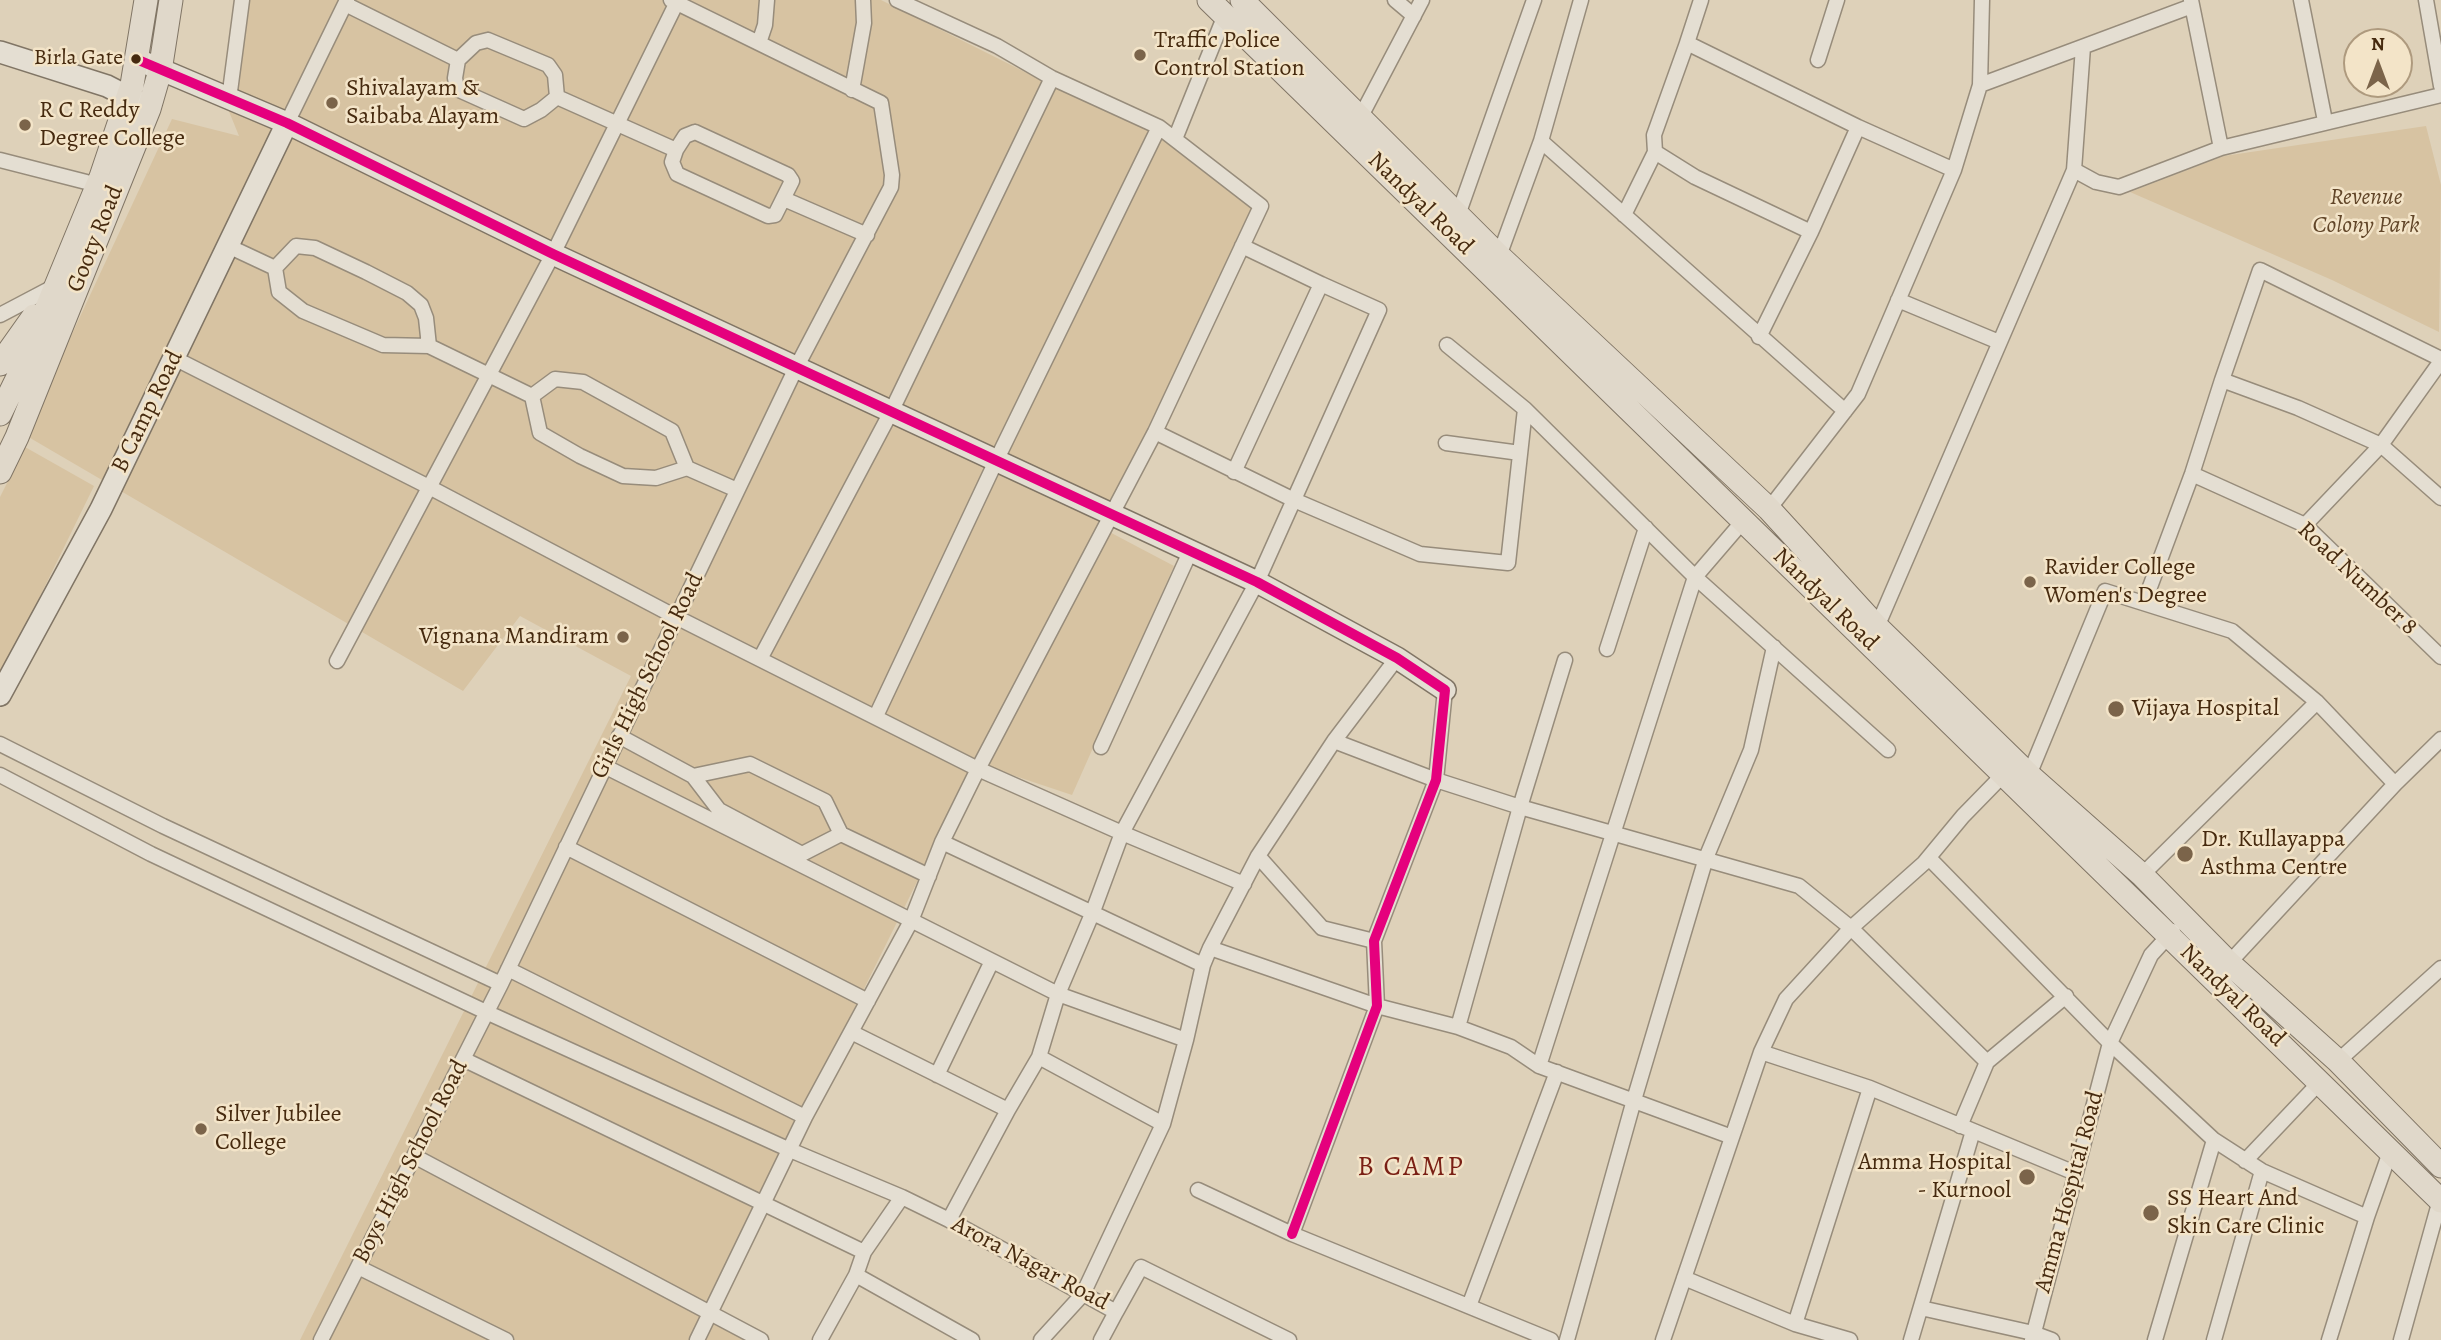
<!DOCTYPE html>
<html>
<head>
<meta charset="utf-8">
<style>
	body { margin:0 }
	#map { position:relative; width:2441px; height:1340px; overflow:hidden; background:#ded1b9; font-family:Alegreya,serif }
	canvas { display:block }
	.north { position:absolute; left:2343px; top:28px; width:70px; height:70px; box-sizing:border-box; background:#f3e4c8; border:2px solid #ae9a7e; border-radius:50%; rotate:0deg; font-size:19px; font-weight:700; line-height:28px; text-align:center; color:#462a0f }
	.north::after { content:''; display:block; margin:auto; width:24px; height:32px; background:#7b644a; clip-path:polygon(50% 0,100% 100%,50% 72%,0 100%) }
</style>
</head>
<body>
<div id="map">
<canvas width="2441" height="1340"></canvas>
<div class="north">N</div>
</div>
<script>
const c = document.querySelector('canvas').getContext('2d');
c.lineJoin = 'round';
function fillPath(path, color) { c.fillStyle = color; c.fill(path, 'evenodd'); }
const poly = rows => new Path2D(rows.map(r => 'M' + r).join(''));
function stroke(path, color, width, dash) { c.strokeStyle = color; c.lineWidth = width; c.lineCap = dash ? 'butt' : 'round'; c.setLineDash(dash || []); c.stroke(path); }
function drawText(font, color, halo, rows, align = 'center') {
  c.font = font + ' Alegreya,serif'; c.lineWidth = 5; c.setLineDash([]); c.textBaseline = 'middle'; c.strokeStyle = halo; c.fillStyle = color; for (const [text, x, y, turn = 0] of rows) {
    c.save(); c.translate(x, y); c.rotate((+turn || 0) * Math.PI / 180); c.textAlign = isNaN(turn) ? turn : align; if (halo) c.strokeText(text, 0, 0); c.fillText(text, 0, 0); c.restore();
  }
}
fillPath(poly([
	[244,0,881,0,1057,88,1159,134,1254,207,1100,527,1174,566,1072,795,976,763,702,1315,748,1340,300,1340,631,676,520,616,463,691,25,435,172,119,239,136,228,109],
	[2426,126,2441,185,2439,332,2332,280,2130,192,2224,156],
	[25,447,94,486,0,678,0,497]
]), '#d7c3a2');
const street = poly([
	[1395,0,1414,16],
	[1701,0,1687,43,1858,127,1954,170],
	[2191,0,2221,148],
	[2301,0,2325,121],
	[2426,0,2441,86],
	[345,4,458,60],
	[488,40,548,65,555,75,557,97,541,110,524,119,457,89,455,78,458,60,476,43,488,40],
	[759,43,765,25,767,0],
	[1687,43,1654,135,1655,152,1695,177,1811,232,1858,127],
	[1818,60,1837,0],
	[1980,85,2192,6],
	[852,90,864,23,863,0],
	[557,97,676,150],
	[229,99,242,0],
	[1360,118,1422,0],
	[287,123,347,0],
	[695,132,788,175,792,181,775,215,768,216,677,174,672,162,676,150,685,136,695,132],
	[1175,139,1225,15],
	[1541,141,1845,411],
	[0,160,98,185],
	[2074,170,2096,182,2119,187,2221,148,2441,95],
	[784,199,867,235],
	[1458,215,1534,0],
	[1624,215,1655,152],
	[228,246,275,268],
	[1499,256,1541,141,1581,0],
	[275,268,279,292,303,311,383,345,429,346,532,396],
	[275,268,296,246,315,248,366,272,407,293,421,305,426,318,429,346],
	[1898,300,1999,342],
	[0,315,57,285],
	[1759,337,1811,232],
	[1447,345,1525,409,1695,577,1888,750],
	[174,358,431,488,676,617,978,769,1122,833,1244,884],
	[2222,380,2260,270,2441,359],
	[532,396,540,433,580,456,623,476,656,478,687,468,737,490],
	[532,396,555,379,583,382,672,431,687,468],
	[1155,432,1294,500,1420,554,1508,563,1525,409],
	[1446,443,1520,453],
	[1234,472,1321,284,1242,246],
	[2192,474,2305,525,2441,657],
	[1769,509,1858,394,1954,170,1980,85,1982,0],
	[2305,525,2381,445,2441,361],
	[2144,603,2192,474,2222,380,2298,408,2381,445,2441,498],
	[1877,627,2074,170,2083,47],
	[1607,649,1646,528],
	[760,659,891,412,1052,78],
	[337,661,553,254,678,0],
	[876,716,996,461,1159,127],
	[619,736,693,776,719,810,802,854,841,834],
	[1334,741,1436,780,1520,807,1799,886,1851,928,1987,1062],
	[0,744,163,826,501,984],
	[1101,747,1190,552],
	[604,766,1058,994,1186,1040],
	[0,775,151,854,486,1012,790,1150,902,1197,949,1220,1116,1312,1141,1267,1289,1340],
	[2029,775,2105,591,2232,631,2317,702,2395,784],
	[693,776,750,764,825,801,841,834,929,876],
	[942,842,1203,965],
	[566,847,868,1001],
	[1258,856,1322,928,1374,941],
	[1929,858,2110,1043,2214,1140,2262,1171,2367,1217],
	[2142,875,2317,702],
	[1210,948,1377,1006,1458,1027,1511,1047,1539,1066,1732,1137],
	[2229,963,2395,784,2441,739],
	[508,969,805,1117],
	[1458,1027,1520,807,1565,660],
	[851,1032,1008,1110],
	[1761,1052,1786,999,1851,928,1924,863,1963,816,2004,774],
	[1039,1057,1163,1124],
	[463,1059,864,1252],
	[2338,1061,2441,968],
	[1539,1066,1695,577,1744,520],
	[937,1075,991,963],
	[1960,1126,1987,1062,2066,996],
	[414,1156,761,1340],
	[2245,1161,2320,1082],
	[1198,1190,1292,1234,1551,1340],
	[949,1220,1008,1110,1039,1057,1058,994,1092,914,1122,833,1257,582,1379,310,1321,284],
	[1292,1234,1377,1006,1374,941,1436,780,1445,690],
	[358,1267,506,1340],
	[856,1275,972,1340],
	[1684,1278,1795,1324,1850,1340],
	[1469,1306,1557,1072],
	[1921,1308,2033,1333,2052,1340],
	[1795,1324,1870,1088],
	[321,1340,501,984,796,368,891,187,892,175,881,103,671,0],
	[697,1340,805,1117,911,921,942,842,978,769,1155,432,1261,206,1159,127,1052,78,997,46,897,0],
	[820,1340,856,1275,864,1252,902,1197],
	[1041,1340,1083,1294,1163,1124,1186,1040,1203,965,1210,948,1258,856,1334,741,1397,658],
	[1101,1340,1116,1312],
	[1567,1340,1634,1100,1706,858,1751,750,1774,647],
	[1663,1340,1761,1052,1870,1088,2075,1173],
	[1911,1340,1973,1131],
	[2032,1340,2110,1043,2151,955,2173,931],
	[2155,1340,2214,1140],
	[2214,1340,2262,1171],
	[2329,1340,2367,1217,2390,1152],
	[2401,1340,2440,1200]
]);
const secondary = poly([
	[0,52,107,86,142,104],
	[136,59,287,123,553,254,1257,582,1397,658,1445,690],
	[0,695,101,509,287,123]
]);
const primary = poly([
	[1209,0,2441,1201],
	[1242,0,1499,256,1769,509,1877,627,2029,775,2142,875,2229,963,2338,1061,2441,1166],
	[0,364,34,316],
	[0,414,21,371,101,177,132,85,146,0],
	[0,472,17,437,149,109,160,71,171,0]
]);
stroke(street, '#978c7b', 17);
stroke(secondary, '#807565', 24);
stroke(primary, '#807565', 25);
stroke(street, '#e4ded2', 14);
stroke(secondary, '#e4ded2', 21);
stroke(primary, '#e0d8ca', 23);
stroke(poly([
	[136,59,287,123,553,254,1257,582,1397,658,1445,690,1436,780,1374,941,1377,1006,1292,1234]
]), '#e5007d', 10);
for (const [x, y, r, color] of [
	[1140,55,7,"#7b644a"],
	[136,59,6,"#462a0f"],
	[332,103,7,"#7b644a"],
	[25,125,7,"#7b644a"],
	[2030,582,7,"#7b644a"],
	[623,637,7,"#7b644a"],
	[2116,709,9,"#7b644a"],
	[2185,854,9,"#7b644a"],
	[201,1129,7,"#7b644a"],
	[2027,1177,9,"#7b644a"],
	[2151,1213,9,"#7b644a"]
]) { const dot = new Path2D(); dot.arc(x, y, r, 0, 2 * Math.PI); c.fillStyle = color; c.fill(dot); stroke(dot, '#f3e4c8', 2.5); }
drawText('22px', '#462a0f', '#f3e4c8', [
	["Birla Gate",123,59]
], 'right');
drawText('24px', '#462a0f', '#f3e4c8', [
	["Traffic Police",1154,41],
	["Control Station",1154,69],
	["Shivalayam &",346,89],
	["Saibaba Alayam",346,117],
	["R C Reddy",39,111],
	["Degree College",39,139],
	["Ravider College",2044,568],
	["Women's Degree",2044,596],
	["Vignana Mandiram",609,637,"right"],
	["Vijaya Hospital",2132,709],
	["Dr. Kullayappa",2201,840],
	["Asthma Centre",2201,868],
	["Silver Jubilee",215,1115],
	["College",215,1143],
	["Amma Hospital",2011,1163,"right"],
	["- Kurnool",2011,1191,"right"],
	["SS Heart And",2167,1199],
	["Skin Care Clinic",2167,1227]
], 'left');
drawText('italic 24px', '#624629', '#f3e4c8', [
	["Revenue",2366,198],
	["Colony Park",2366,226]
]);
drawText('24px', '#462a0f', '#f3e4c8', [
	["Nandyal Road",1420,204,44],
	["Gooty Road",96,239,-68],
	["B Camp Road",148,412,-64],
	["Road Number 8",2357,579,43],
	["Nandyal Road",1825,600,44],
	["Girls High School Road",648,676,-64],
	["Nandyal Road",2232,996,44],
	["Boys High School Road",411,1162,-63],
	["Amma Hospital Road",2070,1192,-75],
	["Arora Nagar Road",1030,1264,28]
]);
c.letterSpacing = '2px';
drawText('28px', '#7a1f14', '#f3e4c8', [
	["B CAMP",1411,1168]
]);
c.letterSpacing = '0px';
</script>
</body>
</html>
